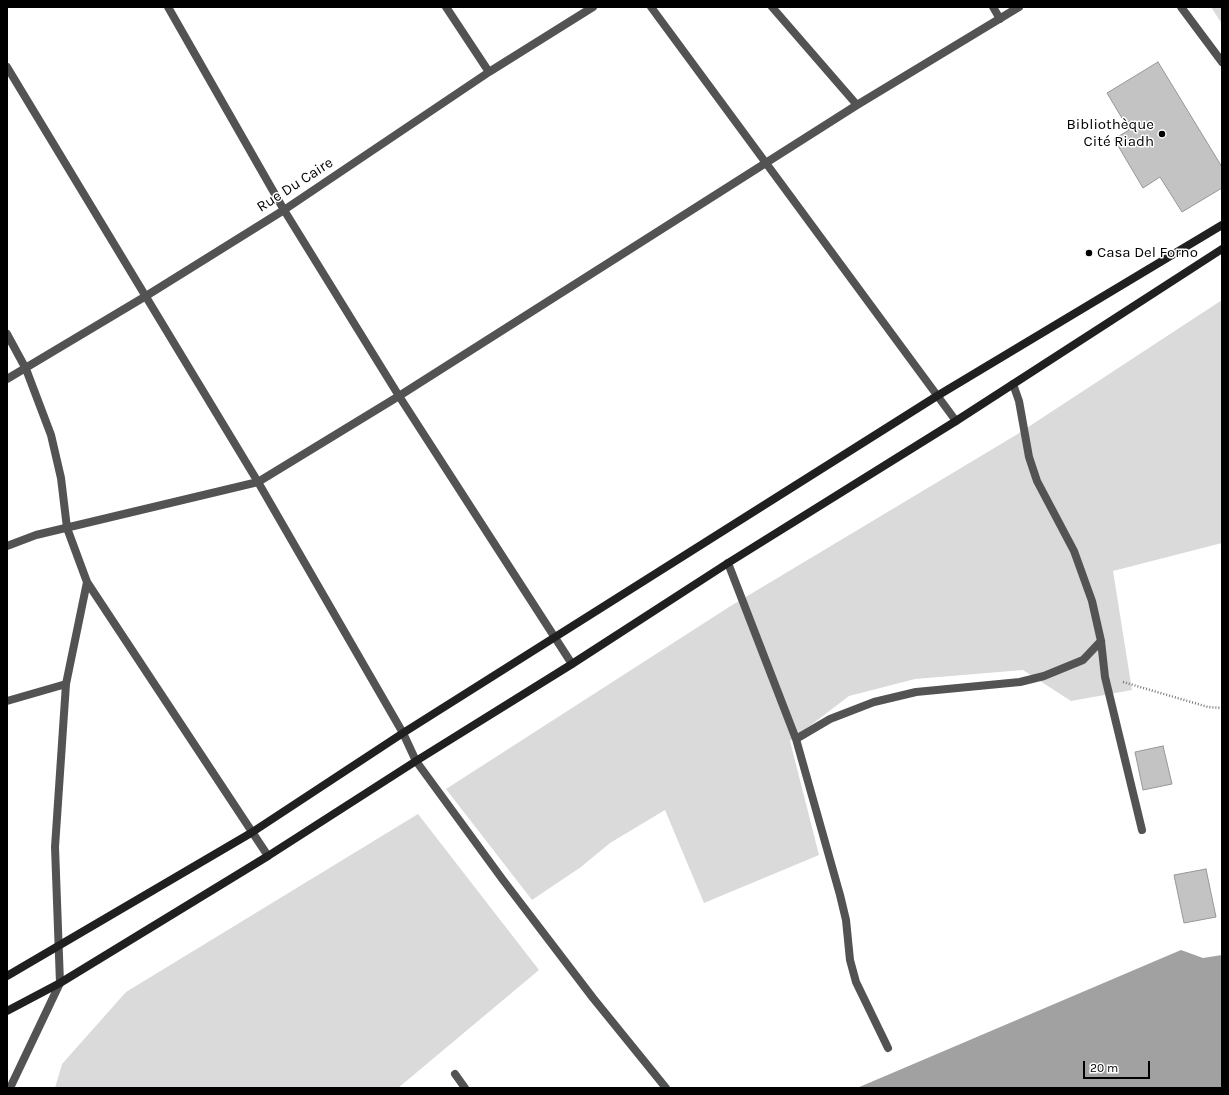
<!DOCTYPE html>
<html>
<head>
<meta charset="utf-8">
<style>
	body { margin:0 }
	#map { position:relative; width:1229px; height:1095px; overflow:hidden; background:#fff; font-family:Karla,sans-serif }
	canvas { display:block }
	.frame { position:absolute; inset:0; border:8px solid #000; pointer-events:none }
	.scale { position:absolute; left:1083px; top:1061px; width:67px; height:18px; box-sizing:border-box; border:2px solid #000; border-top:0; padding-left:5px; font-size:12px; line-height:14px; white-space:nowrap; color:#000; -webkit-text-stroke:3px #fff; paint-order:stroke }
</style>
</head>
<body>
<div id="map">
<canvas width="1229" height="1095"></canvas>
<div class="frame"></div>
<div class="scale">20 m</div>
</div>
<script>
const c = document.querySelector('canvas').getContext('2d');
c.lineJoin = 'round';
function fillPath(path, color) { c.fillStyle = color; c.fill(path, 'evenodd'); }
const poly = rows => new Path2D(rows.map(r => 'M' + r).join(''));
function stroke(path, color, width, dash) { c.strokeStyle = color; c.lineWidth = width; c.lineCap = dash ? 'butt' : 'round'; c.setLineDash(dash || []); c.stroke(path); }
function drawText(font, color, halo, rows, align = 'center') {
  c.font = font + ' Karla,sans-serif'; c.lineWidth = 3; c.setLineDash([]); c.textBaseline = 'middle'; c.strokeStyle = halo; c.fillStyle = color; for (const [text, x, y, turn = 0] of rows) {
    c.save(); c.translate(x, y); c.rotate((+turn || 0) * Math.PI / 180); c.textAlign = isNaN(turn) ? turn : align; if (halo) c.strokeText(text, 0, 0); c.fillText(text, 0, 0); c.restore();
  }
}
fillPath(poly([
	[1211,7,1222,7,1222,24],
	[1222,300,1222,543,1113,571,1132,690,1071,701,1023,670,915,679,849,696,790,741,819,855,704,903,665,810,610,843,581,867,532,900,446,789,729,607,1016,435],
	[418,814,539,970,398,1088,55,1088,62,1064,126,992]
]), '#dadada');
fillPath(poly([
	[1181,950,1203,958,1222,955,1222,1088,857,1088]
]), '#a1a1a1');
const building = poly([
	[1158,62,1222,167,1222,188,1182,212,1160,177,1143,188,1114,139,1129,130,1107,93,1158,62],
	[1163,746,1172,784,1143,790,1135,752,1163,746],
	[1206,869,1216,917,1184,923,1174,875,1206,869]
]);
fillPath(building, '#c3c3c3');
stroke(building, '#979797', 1);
stroke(poly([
	[1123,682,1208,707,1222,708]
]), '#757575', 2.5, [1, 2]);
stroke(poly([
	[168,7,284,210,399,396,572,664],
	[446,7,489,72],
	[651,7,956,421],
	[772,7,857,105],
	[993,7,1000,19],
	[1181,7,1222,62],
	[7,67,258,482,403,733,416,761,503,880,593,998,666,1088],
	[7,334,26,369,51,435,61,478,67,528,87,582,268,856],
	[7,379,146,296,284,210,489,72,593,7],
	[1013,384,1019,401,1029,457,1037,481,1074,551,1092,601,1101,641,1105,677,1142,830],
	[7,546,36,535,258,482,399,396,857,105,1019,7],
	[728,563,796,739,840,895,846,920,850,960,856,982,888,1048],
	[7,701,66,684],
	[796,739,830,719,874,702,916,692,1020,682,1044,676,1083,660,1101,641],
	[455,1074,465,1088],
	[10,1088,60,983,55,847,66,684,87,582]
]), '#535353', 8);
stroke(poly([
	[7,976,251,833,403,733,937,396,1222,225],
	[7,1011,60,983,268,856,416,761,572,664,728,563,956,421,1222,249]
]), '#202020', 8);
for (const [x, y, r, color] of [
	[1162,134,4,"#000"],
	[1089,253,4,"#000"]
]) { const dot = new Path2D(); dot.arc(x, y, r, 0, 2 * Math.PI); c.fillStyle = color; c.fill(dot); stroke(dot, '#fff', 1.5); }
drawText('15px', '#000', '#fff', [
	["Bibliothèque",1154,125],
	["Cité Riadh",1154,142],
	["Casa Del Forno",1097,253,"left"]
], 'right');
drawText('15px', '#000', '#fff', [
	["Rue Du Caire",295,185,-33]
]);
</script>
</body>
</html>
